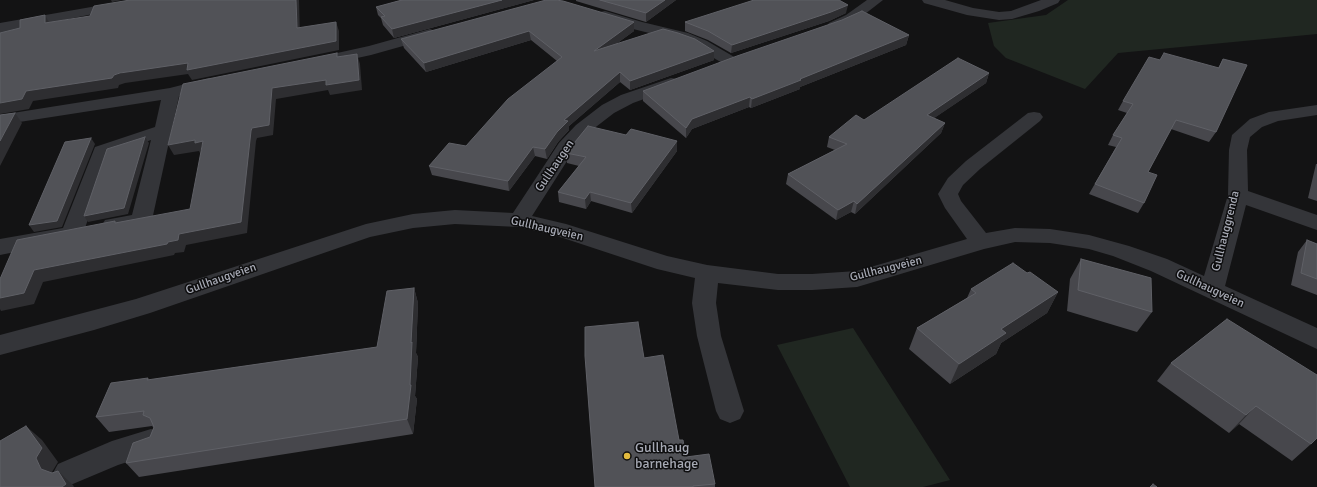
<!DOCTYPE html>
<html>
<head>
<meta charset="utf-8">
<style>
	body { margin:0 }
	canvas { display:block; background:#131314 }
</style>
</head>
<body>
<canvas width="1317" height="487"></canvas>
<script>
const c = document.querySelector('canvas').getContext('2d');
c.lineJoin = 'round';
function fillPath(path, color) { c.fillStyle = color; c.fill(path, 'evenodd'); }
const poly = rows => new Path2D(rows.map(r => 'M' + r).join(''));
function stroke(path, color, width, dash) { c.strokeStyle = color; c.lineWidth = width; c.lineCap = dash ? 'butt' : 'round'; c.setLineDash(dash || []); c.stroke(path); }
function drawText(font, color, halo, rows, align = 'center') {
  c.font = font + ' Signika,sans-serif'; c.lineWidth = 3; c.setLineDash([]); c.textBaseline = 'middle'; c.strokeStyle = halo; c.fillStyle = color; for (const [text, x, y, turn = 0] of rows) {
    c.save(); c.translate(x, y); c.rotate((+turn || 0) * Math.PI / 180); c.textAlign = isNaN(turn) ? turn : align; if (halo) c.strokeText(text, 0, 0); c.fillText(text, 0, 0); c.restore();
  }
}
fillPath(poly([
	[1068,0,1317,0,1317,34,1118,53,1085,89,1006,58,994,46,988,23,1046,15],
	[853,328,950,480,923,487,850,487,777,345]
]), '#202721');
fillPath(poly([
	[131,0,166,0,164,3,159,4,93,14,0,33,0,23,131,0],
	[867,0,883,0,856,21,839,29,834,30,829,29,827,26,829,23,846,15,867,0],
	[922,0,945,0,973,8,999,12,1011,11,1041,0,1060,0,1058,3,1039,11,1012,19,999,20,967,15,924,3,922,0],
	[605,11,642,22,688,33,707,41,736,58,738,61,736,64,730,66,724,64,695,47,678,40,633,29,600,18,598,15,600,12,605,11],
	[430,29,435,31,438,34,435,37,371,55,316,67,310,65,308,62,310,59,369,46,430,29],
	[209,78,215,79,217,83,215,87,179,96,152,220,149,225,113,232,105,230,102,225,105,220,132,215,151,140,110,154,83,234,80,239,0,255,0,239,63,228,95,147,155,127,161,100,0,125,0,115,170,88,209,78],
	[671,78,677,79,679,83,677,87,633,103,614,113,588,133,574,150,532,216,566,224,667,256,707,265,778,274,812,274,857,271,967,239,945,208,938,194,948,178,966,161,1028,113,1034,112,1040,113,1043,117,1040,121,980,169,963,185,958,194,961,201,986,233,1015,228,1050,229,1089,235,1129,246,1167,259,1204,276,1228,195,1229,150,1232,135,1250,119,1269,112,1317,105,1317,115,1278,121,1262,127,1250,137,1247,150,1248,191,1317,215,1317,230,1246,205,1225,286,1317,328,1317,349,1151,271,1113,256,1089,249,1050,243,1015,242,984,249,857,287,812,290,778,290,718,283,716,303,721,336,744,411,740,419,730,423,720,419,716,411,697,336,692,303,695,278,657,269,554,235,519,227,455,224,413,228,370,237,150,313,94,330,0,355,0,335,136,299,366,224,413,214,455,210,513,213,559,143,576,125,602,105,621,95,671,78],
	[151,429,161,433,165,442,161,451,118,465,68,486,58,482,53,473,58,464,112,441,151,429]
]), '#343539');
fillPath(poly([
	[402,0,534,0,394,38,383,25,381,18,378,15,376,7],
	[576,0,676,0,646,22,576,1],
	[846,13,829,21,731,53,708,40,685,31,685,22],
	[634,22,634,31,616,44,714,51,714,60,630,90,620,82,569,126,569,130,558,142,547,159,535,156,509,191,432,175,429,166,466,146,557,61,531,40,426,72,404,48,401,39],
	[909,35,906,45,800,87,800,89,751,108,749,107,692,129,686,138,643,101,643,91],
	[1223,59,1216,132,1209,142,1171,129,1148,172,1144,203,1138,213,1089,194,1116,147,1108,145,1113,135,1127,113,1118,110,1123,101,1160,60,1218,68],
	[989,73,986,83,934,118,945,123,941,133,855,214,851,212,836,220,786,184,788,174,835,150,827,147,829,137,864,120],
	[677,151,632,213,591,201,586,209,559,202,558,192,579,166,567,163,566,153],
	[1316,164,1317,164,1317,201,1308,198],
	[1307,240,1317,244,1317,295,1291,285,1298,252],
	[1081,259,1152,312,1137,332,1067,311,1070,279],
	[1027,273,1058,292,1047,313,1001,343,996,354,950,384,909,349,917,328,967,298,971,289],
	[414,288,418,303,416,353,418,357,415,396,417,399,413,434,139,477,126,463,150,437,154,428,152,426,109,432,96,417,148,378,149,380,377,347],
	[1227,319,1311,444,1292,461,1239,424,1229,433,1157,381,1171,363],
	[644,358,679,440,686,457,715,484,715,487,595,487]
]), '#47474c');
fillPath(poly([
	[111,0,122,0,112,2],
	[296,0,299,0,300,37,297,28],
	[502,0,534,0,394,38,392,29],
	[665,0,676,0,646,22,646,13],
	[848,5,846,13,829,21,731,53,732,45],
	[45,15,50,24,45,23],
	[336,22,339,31,339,50,192,80,188,74,125,83,119,85,118,88,33,101,29,109,0,114,0,103,26,91,114,75],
	[634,22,634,31,594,60,594,51],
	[529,31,531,40,426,72,424,63],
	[909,35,906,45,800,87,800,89,751,108,752,99,800,79],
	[714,51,714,60,630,90,630,81],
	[357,54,360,64,362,90,330,95,328,90,276,99,273,135,257,138,256,141,247,233,186,245,184,252,175,253,174,255,43,282,34,304,1,311,0,309,0,298,34,270,168,242,179,234,251,131,272,88],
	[620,72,620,82,569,126,569,130,558,142,547,159,545,149,564,120],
	[989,73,986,83,924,125,927,115],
	[750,97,749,107,692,129,686,138,686,128,692,119],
	[15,113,22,123,0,166,0,141],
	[945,123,941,133,855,214,857,204],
	[145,137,149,143,128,214,88,222,84,216],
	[91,138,95,144,62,227,34,232,29,225],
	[195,140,203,141,200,153,199,151,174,155,168,145],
	[677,141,677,151,632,213,631,203],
	[533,147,535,156,509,191,508,181],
	[590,192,591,201,586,209,585,199],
	[854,201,851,212,836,220,838,210],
	[414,288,418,303,416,353,418,357,415,396,417,399,413,434,407,419],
	[1058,292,1047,313,1001,343,996,354,950,384,959,364,1001,329],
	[1256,406,1239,424,1229,433,1246,415],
	[26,426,42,440,58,462,52,472,57,483,41,469,36,458],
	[58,471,73,485,74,487,62,487]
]), '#2e2e31');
const building = poly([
	[130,0,296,0,297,28,336,22,336,41,187,70,188,63,120,73,114,75,112,78,26,91,22,99,0,103,0,33,20,28,20,20,45,15,45,23,90,16,94,6,130,0],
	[402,0,502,0,392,29,381,17,385,16,376,7,402,0],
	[546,0,556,0,563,1,634,22,594,51,663,29,678,33,695,39,714,51,630,81,620,72,564,120,568,121,557,132,545,149,533,147,508,181,429,166,449,143,466,146,508,99,562,57,529,31,424,63,401,39,546,0],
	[600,0,665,0,646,13,600,0],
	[754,0,839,0,848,5,831,12,732,45,708,31,685,22,754,0],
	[862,11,909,35,800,79,801,80,752,99,750,97,692,119,686,128,643,91,737,56,842,20,862,11],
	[337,53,337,57,357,54,359,80,326,85,326,80,272,88,269,125,252,128,251,131,241,222,179,234,178,240,168,242,167,244,34,270,24,293,0,298,0,279,17,240,115,221,115,223,190,209,203,141,195,143,195,140,168,145,183,84,337,53],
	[1164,53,1219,68,1223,59,1247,65,1216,132,1176,120,1148,172,1157,175,1144,203,1095,184,1122,138,1113,135,1133,104,1123,101,1149,57,1160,60,1164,53],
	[958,58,989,73,927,115,945,123,857,204,854,201,838,210,788,174,847,144,829,137,856,115,864,120,958,58],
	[15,113,0,141,0,115,15,113],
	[588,126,626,135,631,129,677,141,631,203,590,192,585,199,558,192,586,157,566,153,588,126],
	[145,137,124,208,84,216,107,149,145,137],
	[91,138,57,221,29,225,65,142,91,138],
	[1307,240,1317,244,1317,279,1301,273,1307,240],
	[1081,259,1151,278,1152,312,1078,290,1081,259],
	[1013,263,1027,273,1030,272,1058,292,1001,329,1006,333,959,364,917,328,976,293,971,289,1013,263],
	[414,288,411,343,412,342,410,385,411,385,407,419,126,463,133,443,150,437,154,427,150,418,143,415,144,411,96,417,111,383,148,378,147,380,377,347,387,291,414,288],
	[1227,319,1317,375,1317,438,1311,444,1256,406,1246,415,1171,363,1227,319],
	[638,322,644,358,663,355,679,440,683,440,686,457,709,454,715,484,693,486,693,487,595,487,585,356,585,327,638,322],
	[26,426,42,448,36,458,41,469,52,473,58,471,66,484,62,487,0,487,0,441,26,426],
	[1153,484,1157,487,1150,487,1153,484]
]);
fillPath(building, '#515257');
stroke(building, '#5f6066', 1);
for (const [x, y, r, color] of [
	[627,456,4,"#e2ba3e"]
]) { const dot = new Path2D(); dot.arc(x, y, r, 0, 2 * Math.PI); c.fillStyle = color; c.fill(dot); stroke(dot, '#0e0e0f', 1.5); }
drawText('12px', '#a6a9b4', '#0e0e0f', [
	["Gullhaugen",555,166,-56],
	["Gullhaugveien",547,229,13],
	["Gullhauggrenda",1226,231,-76],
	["Gullhaugveien",886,269,-14],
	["Gullhaugveien",221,279,-19],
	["Gullhaugveien",1210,289,25]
]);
drawText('14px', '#a6a9b4', '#0e0e0f', [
	["Gullhaug",635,448],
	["barnehage",635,464]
], 'left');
</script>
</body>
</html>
